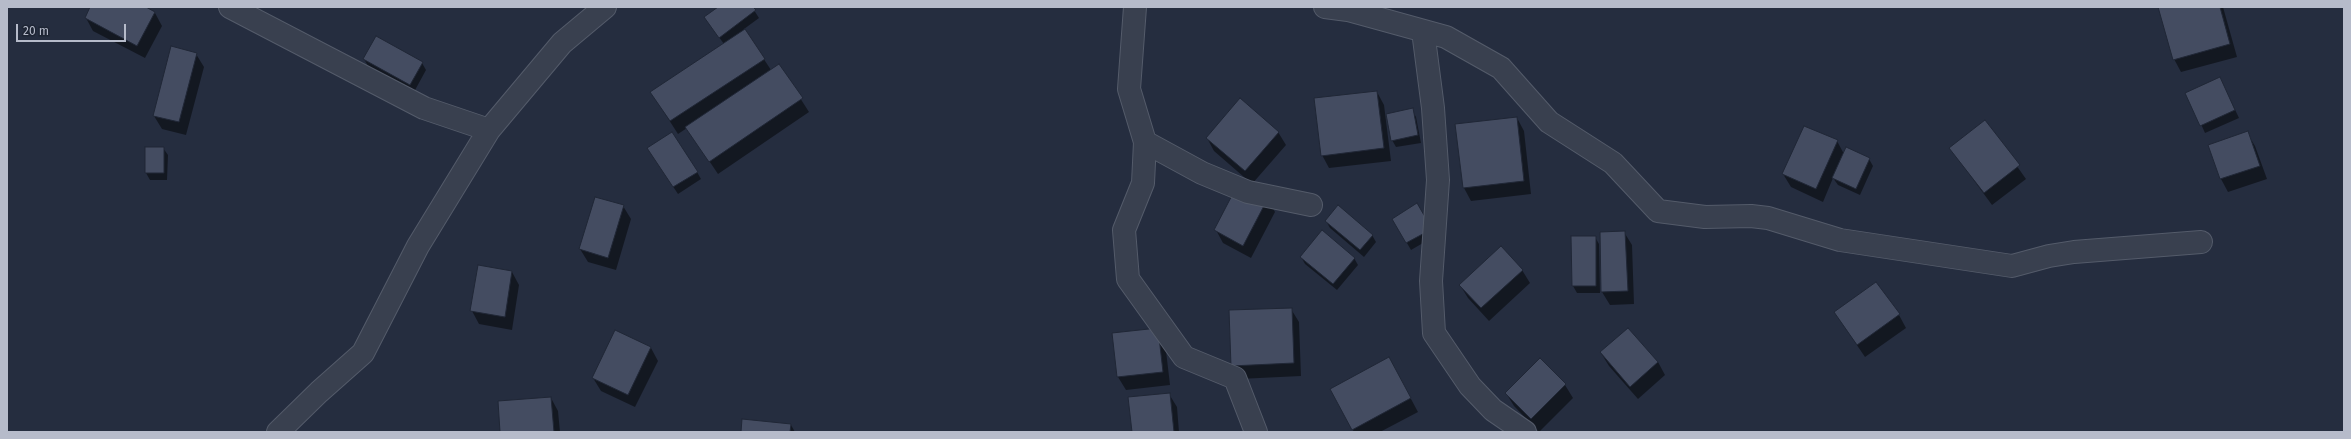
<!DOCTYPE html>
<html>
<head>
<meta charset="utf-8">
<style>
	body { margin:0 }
	#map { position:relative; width:2351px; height:439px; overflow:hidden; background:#252d3f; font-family:"Fira Sans",sans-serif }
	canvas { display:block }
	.frame { position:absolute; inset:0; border:8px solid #b6bbca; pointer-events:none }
	.scale { position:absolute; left:16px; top:24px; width:110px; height:18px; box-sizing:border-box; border:2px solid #b6bbca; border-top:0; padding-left:5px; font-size:12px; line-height:14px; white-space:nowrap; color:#b6bbca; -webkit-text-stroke:3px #1e2534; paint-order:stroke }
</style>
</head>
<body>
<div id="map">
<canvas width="2351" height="439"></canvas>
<div class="frame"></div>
<div class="scale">20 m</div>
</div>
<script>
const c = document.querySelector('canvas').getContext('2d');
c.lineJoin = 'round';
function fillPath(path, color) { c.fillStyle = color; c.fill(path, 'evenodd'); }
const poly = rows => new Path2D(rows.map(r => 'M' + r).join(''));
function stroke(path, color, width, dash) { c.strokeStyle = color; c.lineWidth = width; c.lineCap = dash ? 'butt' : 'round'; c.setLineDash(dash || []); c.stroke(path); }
fillPath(poly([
	[91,7,144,7,155,13,162,26,145,58,93,31,86,18],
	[719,7,752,7,759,18,744,29,771,70,779,65,809,112,718,174,687,128,678,134,651,92,724,44,705,18],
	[2161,7,2223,7,2237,57,2181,72,2174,59],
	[196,54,204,67,186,135,162,129,154,116],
	[364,59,422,63,426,70,414,92,368,66],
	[2220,78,2239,118,2205,133,2187,93],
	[1377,92,1384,105,1391,161,1329,168,1322,155],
	[1412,110,1416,117,1421,143,1396,147,1392,140],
	[1517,118,1524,131,1531,194,1471,201,1464,188],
	[1985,121,2026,179,1992,205,1950,148],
	[1278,132,1286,145,1252,184,1214,151,1207,138],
	[2247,133,2255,146,2267,179,2228,192,2221,179,2209,146],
	[1837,141,1844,154,1869,159,1873,166,1860,195,1838,185,1833,178,1823,202,1791,187,1783,174],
	[163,148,168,155,167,180,150,180,146,173],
	[652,155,697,172,701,179,678,194],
	[1268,199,1275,212,1251,258,1223,243,1216,230],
	[623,206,631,219,616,270,588,262,580,249],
	[1393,219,1435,236,1411,250],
	[1326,221,1372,235,1376,242,1364,257,1330,228],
	[1601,232,1624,232,1632,245,1634,304,1610,305,1602,292],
	[1572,237,1595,237,1599,244,1600,293,1577,293,1573,286],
	[1301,257,1354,258,1358,265,1337,290,1305,264],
	[1522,270,1530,283,1489,321,1468,298,1460,285],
	[512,272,519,285,512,330,479,324,472,311],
	[1291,309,1299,322,1301,376,1239,379,1232,365],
	[1835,313,1899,315,1906,328,1865,357],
	[1157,329,1165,342,1170,385,1126,390,1118,377],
	[651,348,658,361,635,407,601,391,593,378],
	[1601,353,1658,362,1665,375,1638,399,1609,366],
	[1540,360,1565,385,1573,398,1539,432,1514,406,1506,393],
	[1396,371,1418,412,1380,432,1354,432,1331,389],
	[1169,394,1177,407,1179,432,1133,432],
	[551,398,558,411,560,432,501,432],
	[791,425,795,432,742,432]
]), '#0007');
const building = poly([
	[90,7,146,7,155,12,137,46,85,18,90,7],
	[718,7,753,7,756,10,719,38,704,17,718,7],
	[2158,7,2220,7,2230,44,2173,60,2158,7],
	[745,29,765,59,670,121,650,92,745,29],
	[376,36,423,62,410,85,363,59,376,36],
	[171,46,197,53,179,122,153,116,171,46],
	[779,64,803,98,709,162,685,127,779,64],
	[2220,77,2235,110,2200,126,2185,93,2220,77],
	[1377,91,1384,148,1321,156,1314,98,1377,91],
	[1240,98,1279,132,1245,171,1206,138,1240,98],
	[1413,108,1418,135,1391,141,1386,114,1413,108],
	[1517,117,1524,181,1463,188,1455,124,1517,117],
	[1985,120,2020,165,1984,193,1949,148,1985,120],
	[1804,126,1838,140,1816,189,1782,174,1804,126],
	[2248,131,2260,166,2220,179,2208,145,2248,131],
	[672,132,698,172,673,187,647,148,672,132],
	[145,147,164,147,164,173,145,173,145,147],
	[1846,147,1870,158,1856,189,1832,178,1846,147],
	[1239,182,1268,198,1243,246,1214,230,1239,182],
	[595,197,624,205,608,258,579,249,595,197],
	[1417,203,1432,229,1406,243,1392,219,1417,203],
	[1338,205,1373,235,1360,250,1325,221,1338,205],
	[1322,230,1355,258,1333,284,1300,257,1322,230],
	[1625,231,1628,291,1601,292,1600,232,1625,231],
	[1571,236,1596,236,1596,286,1572,286,1571,236],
	[1501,246,1523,270,1481,308,1459,285,1501,246],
	[478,265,512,271,505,317,470,311,478,265],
	[1876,282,1900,314,1857,345,1834,312,1876,282],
	[1292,308,1294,363,1231,366,1229,310,1292,308],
	[1158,328,1163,372,1117,377,1112,333,1158,328],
	[1628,328,1658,362,1630,387,1600,352,1628,328],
	[615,330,651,347,628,395,592,378,615,330],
	[1389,357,1411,398,1352,430,1330,389,1389,357],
	[1540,358,1566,384,1531,419,1505,393,1540,358],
	[1170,393,1174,432,1132,432,1128,397,1170,393],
	[551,397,554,432,500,432,498,401,551,397],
	[742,419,791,424,790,432,741,432,742,419]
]);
fillPath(building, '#444c61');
stroke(building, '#202736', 1);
const minor = poly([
	[230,7,424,108,489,130],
	[1135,7,1129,89,1145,142,1143,183,1124,230,1128,279,1184,357,1235,378,1256,432],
	[1325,7,1348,10,1446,37,1501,68,1549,122,1613,163,1658,211,1705,217,1751,216,1768,218,1840,240,2012,266,2049,256,2074,252,2201,242],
	[1423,31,1433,108,1438,180,1431,281,1434,333,1470,386,1493,410,1525,432],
	[1145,142,1202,173,1248,192,1311,205],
	[278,432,319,392,363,353,418,246,489,130,562,43,605,7]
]);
stroke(minor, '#545b6a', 24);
stroke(minor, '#39404f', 22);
</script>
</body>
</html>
